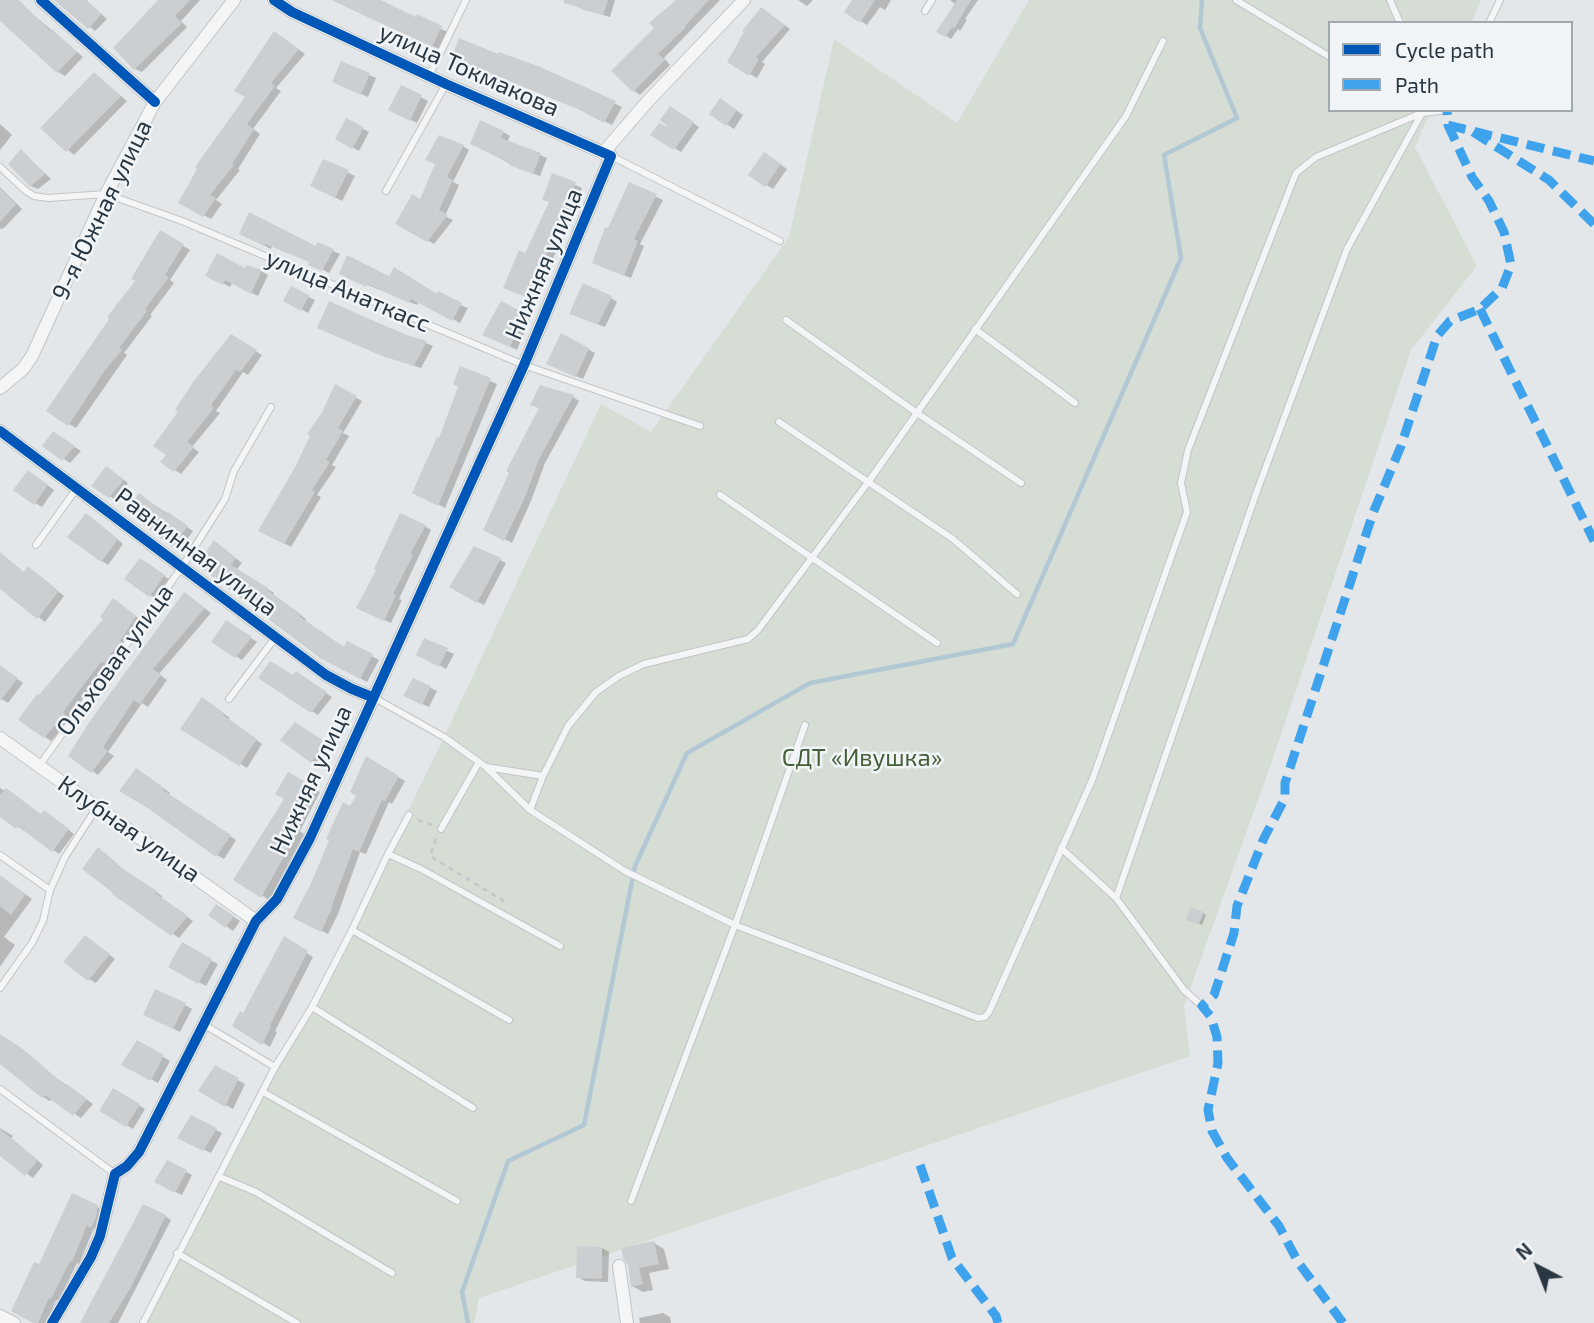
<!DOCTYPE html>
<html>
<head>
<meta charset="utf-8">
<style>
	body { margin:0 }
	#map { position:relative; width:1594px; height:1323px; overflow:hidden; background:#e4e7e9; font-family:"Exo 2",sans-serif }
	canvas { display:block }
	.legend { position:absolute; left:1328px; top:21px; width:245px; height:91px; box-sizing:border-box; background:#f1f5f8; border:2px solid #a1a9b0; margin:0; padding:9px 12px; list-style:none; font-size:21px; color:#293743 }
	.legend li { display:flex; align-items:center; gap:14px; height:35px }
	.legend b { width:35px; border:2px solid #a1a9b0 }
	.north { position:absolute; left:1503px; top:1232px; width:70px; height:70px; -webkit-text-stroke:5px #f1f5f8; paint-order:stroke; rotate:318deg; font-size:19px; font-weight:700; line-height:28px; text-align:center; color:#293743 }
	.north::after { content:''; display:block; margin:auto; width:24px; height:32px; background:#293743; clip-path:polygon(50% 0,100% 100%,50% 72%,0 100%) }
</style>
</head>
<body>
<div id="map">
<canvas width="1594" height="1323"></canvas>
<ul class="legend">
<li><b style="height:9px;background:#0057b8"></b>Cycle path</li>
<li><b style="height:9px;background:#3ea3ec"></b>Path</li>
</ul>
<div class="north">N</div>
</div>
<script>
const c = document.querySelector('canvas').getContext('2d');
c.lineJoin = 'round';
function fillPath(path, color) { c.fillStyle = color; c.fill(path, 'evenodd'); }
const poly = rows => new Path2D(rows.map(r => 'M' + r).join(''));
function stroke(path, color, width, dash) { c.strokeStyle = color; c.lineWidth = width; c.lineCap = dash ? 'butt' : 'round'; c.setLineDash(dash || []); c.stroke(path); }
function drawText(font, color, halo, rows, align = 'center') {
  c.font = font + ' "Exo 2",sans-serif'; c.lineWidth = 5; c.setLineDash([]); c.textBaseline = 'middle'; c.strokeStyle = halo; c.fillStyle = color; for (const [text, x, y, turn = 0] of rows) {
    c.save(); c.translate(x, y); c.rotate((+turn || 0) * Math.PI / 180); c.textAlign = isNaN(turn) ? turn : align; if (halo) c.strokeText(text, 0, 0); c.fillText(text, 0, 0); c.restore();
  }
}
fillPath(poly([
	[1029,0,1481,0,1471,23,1330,23,1330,110,1431,110,1415,147,1477,266,1411,350,1272,761,1184,1006,1190,1056,479,1298,474,1323,143,1323,275,1067,312,1007,444,737,601,404,651,432,789,237,834,39,957,123]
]), '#d6ddd4');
fillPath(poly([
	[0,0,16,0,83,57,65,76,58,72,0,20],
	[57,0,86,0,107,19,95,31],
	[160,0,200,0,181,21,187,27,142,72,135,69],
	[338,0,375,0,448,32,439,49,344,5],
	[575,0,615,0,610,17,582,9,575,5],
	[679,0,720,0,664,58,670,65,640,95,634,91,656,28],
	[798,0,813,0,807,6],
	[854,0,891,0,885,10,880,7,867,25,846,12],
	[950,0,978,0,965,19,967,20,960,31,958,29,951,39,939,31,956,5],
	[768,13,790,29,762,62,765,64,757,78,729,62],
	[282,37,305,54,276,88,281,91,253,129,260,134,238,169,240,170,216,200,222,204,211,219,180,202,247,97],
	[499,57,537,67,622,107,612,125,589,113,484,70,483,73,459,63],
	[94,74,127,101,74,155,42,127],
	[369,75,376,78,368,97,340,85],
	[401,87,428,101,417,123,397,113],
	[727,104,743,115,734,129,711,114],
	[677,112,699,127,681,152,653,134,675,132],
	[347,120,369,132,359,151,337,138],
	[0,124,12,135,0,150],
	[503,132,510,136,507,142,547,158,540,176,518,168,478,147],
	[463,146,469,150,453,182,459,185,445,216,453,220,434,244,398,224,421,201],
	[21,151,51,179,38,189,31,186],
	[771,158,787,169,773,189,751,175],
	[324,161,355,176,342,201,319,189],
	[553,175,582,188,536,300,512,291,525,255,551,203],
	[630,184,663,200,640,244,644,246,631,278,601,266,609,230],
	[0,187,22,209,4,228,0,229],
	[160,232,190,250,170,280,174,283,150,315,152,316,124,353,127,355,76,428,69,424,111,318,138,280],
	[248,237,333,251,340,254,329,273,310,262,272,246,271,249],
	[246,271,261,271,268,275,258,296,232,283,230,287,207,275],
	[348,277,390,278,468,308,460,323,419,301,417,305],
	[292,289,315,300,308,313,285,300],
	[611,298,617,302,605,327,578,317],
	[329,303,433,346,421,368,383,356,326,331],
	[502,303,530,318,523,330,525,331,517,350,491,338],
	[562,335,595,353,583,379,555,367],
	[231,336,262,355,248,375,243,372,216,411,220,413,192,447,199,452,181,474,175,470,168,454],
	[461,368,497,384,445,508,415,492,440,440,460,386],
	[336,387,362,401,343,433,349,436,332,465,336,467,317,495,321,497,291,547,260,530,297,468],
	[573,397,579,401,545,463,531,501,512,543,485,529,540,409,533,404],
	[54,434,81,451,70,463,45,446],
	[113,472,128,483,117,501,94,486],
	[36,476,54,490,42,507,35,503],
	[140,495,193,531,180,549,173,545],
	[93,519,123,544,108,565,102,561],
	[425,526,431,530,399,599,402,600,391,623,365,611],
	[221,547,242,563,236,570,274,593,273,595,306,619,305,621,345,649,348,644,379,660,367,682,321,657,199,565],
	[0,553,25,573,29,569,35,572,64,596,45,622,0,587],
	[500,560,506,563,484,605,451,587],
	[147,564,170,580,156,599,150,595],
	[191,598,211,613,159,674,167,680,148,707,142,703,108,752,114,756,98,775,70,756],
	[120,604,142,621,69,717,71,719,51,741,45,737,39,697],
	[233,626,257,642,242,660,236,656],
	[425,641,454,654,446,669,419,654],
	[0,667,23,683,8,703,0,698],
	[294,678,303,678,332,697,318,715,312,711],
	[414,680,437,691,429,707,412,699],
	[210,704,230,718,228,720,262,744,247,768,183,728],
	[295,724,329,746,318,765,312,761],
	[367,759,405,781,392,804,389,802,366,854,360,852,338,914,328,934,302,921,315,880,359,795],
	[144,774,170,793,168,795,236,840,224,859,217,855],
	[289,774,320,792,300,831,304,834,269,900,236,879,286,799],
	[0,788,42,815,51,816,74,834,59,854,25,829,24,831,0,815],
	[105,853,127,873,162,896,161,898,193,921,179,938,114,894],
	[0,880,8,882,32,899,4,937,15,945,0,967],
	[224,910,240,921,233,931,210,915],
	[1203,913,1206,915,1202,925,1191,921],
	[284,939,313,957,275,1031,277,1032,270,1047,234,1025,244,1015],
	[92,941,115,959,96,983,89,979],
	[182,945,218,964,206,986,171,967],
	[185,1005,192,1009,180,1032,152,1018],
	[0,1038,93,1104,81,1118,52,1098,50,1101,43,1097,0,1062],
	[138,1042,170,1061,158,1083,124,1064],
	[216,1068,245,1084,233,1109,201,1091],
	[114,1090,145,1109,133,1129,102,1111],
	[192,1118,222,1133,211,1153,186,1141],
	[0,1128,13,1136,11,1138,43,1165,33,1178,0,1154],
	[168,1162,192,1175,182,1195,156,1182],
	[98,1207,104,1211,98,1230,94,1228,79,1264,77,1263,58,1301,56,1300,46,1323,36,1323,40,1266],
	[165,1216,171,1220,118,1323,82,1323],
	[654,1243,664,1249,669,1269,649,1273,653,1290,643,1292,632,1286,629,1264],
	[602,1248,609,1252,608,1282,585,1281,578,1277],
	[663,1313,670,1317,671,1323,640,1323,639,1318]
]), '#0003');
stroke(poly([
	[468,1323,462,1292,508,1161,584,1125,635,866,687,753,810,683,1013,644,1181,258,1164,155,1237,118,1200,28,1202,0]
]), '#b2c8d4', 4.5);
fillPath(poly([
	[0,0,19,0,50,31,52,29,77,52,57,73,0,21],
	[54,0,86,0,102,14,88,29],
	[158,0,190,0,175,16,182,23,134,70,113,48],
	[331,0,381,0,416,17,417,14,442,26,432,47],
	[564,0,608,0,603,15,564,3],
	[676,0,709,0,685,26,686,27,658,54,665,60,633,92,611,71,654,28,649,23],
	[852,0,875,0,860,23,844,12],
	[957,0,971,0,954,29,952,27,945,37,936,32],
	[761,7,785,25,756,57,759,59,749,76,727,62,744,32,742,31],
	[274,31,299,49,271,83,275,86,247,124,254,129,232,164,234,165,210,195,216,198,203,217,178,203,197,169,195,167,245,97,234,91],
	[459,38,498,54,499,52,538,66,616,101,604,123,580,110,477,68,476,71,451,60],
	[341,61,370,73,361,95,332,82],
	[94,72,121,96,66,152,40,128],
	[401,85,422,95,410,121,388,110],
	[720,98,737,110,726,126,709,114],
	[670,106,694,122,674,150,650,135,659,123,668,127,660,120],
	[346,118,364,127,352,149,335,139],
	[480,120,504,131,501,138,541,153,533,174,509,165,510,163,470,144],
	[439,135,464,145,447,177,453,180,439,210,448,215,427,242,395,224,412,194,420,199,435,164,425,160],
	[21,149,45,174,30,187,8,164],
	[764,152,781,164,765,187,748,175],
	[323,159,349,170,335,198,310,186],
	[552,173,576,182,529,298,503,288,519,250,525,253,549,202,542,200],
	[629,182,657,194,634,239,638,241,624,276,592,263,605,227,608,228],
	[0,188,16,204,0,222],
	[249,212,316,246,317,242,334,249,322,271,308,265,309,262,265,244,264,246,239,234],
	[160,230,184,244,165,275,169,277,145,309,147,311,119,348,122,350,105,370,68,426,46,411,109,319,107,317,135,281,131,279],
	[217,253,245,268,247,265,262,270,251,294,225,280,223,285,205,276],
	[347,255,389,276,394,267,437,294,438,291,462,303,452,321,411,299,409,303,368,284,366,287,339,274],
	[583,283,612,296,598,324,569,314],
	[291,286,309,295,301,311,283,301],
	[329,301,403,334,427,341,414,366,375,353,317,328],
	[501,301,524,313,517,325,520,326,510,347,482,335],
	[561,333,589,348,576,377,546,364],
	[231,334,257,350,240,372,236,370,211,405,214,408,187,442,194,447,174,472,160,462,166,455,153,446,178,412,175,410,193,382],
	[460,366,491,378,438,506,412,493,437,437,439,438,458,387,453,384],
	[335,384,357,396,338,428,343,431,326,460,330,462,312,490,315,492,284,544,258,531,295,467,310,436,307,434,322,412],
	[540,385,574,395,539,459,525,497,504,541,483,530,509,473,506,471,539,408,530,405],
	[53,431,75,446,62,461,42,446],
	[106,466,122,478,122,482,109,498,91,486],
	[28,470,48,485,34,505,13,490],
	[139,493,166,514,168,512,188,526,172,547,126,512],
	[86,513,118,539,101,562,67,537],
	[400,513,426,525,410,554,413,555,393,594,396,595,384,621,356,608,376,570,374,569],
	[214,540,236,558,231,565,268,588,267,590,301,614,299,616,344,647,347,641,373,654,360,679,320,658,197,565],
	[474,546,501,558,477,603,449,587],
	[0,552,24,572,28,566,58,592,37,619,0,589],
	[140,558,165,575,149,597,124,579],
	[184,592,205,608,153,669,161,675,140,704,134,700,103,747,108,751,91,773,68,756,90,721],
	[113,598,136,616,117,646,104,663,101,662,63,712,65,714,44,738,18,720,37,694,39,695,103,619,100,617],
	[226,620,252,637,235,658,211,642],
	[424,638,448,648,439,667,416,655],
	[270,661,293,675,296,671,327,692,311,713,258,678],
	[0,665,18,678,0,701],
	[413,678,431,686,422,705,403,696],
	[202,697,224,713,223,715,257,739,239,766,180,729],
	[295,722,324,741,311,763,280,740],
	[366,756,399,776,385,801,382,800,359,852,353,849,331,908,332,908,321,932,293,918,313,879,329,840,326,839,343,802,350,806,356,796,350,792],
	[136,768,164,788,163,790,231,835,216,857,149,809,119,791],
	[288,772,315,787,294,826,299,829,261,898,233,880,284,799,275,794],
	[6,788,41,814,44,810,69,829,52,852,18,826,16,829,0,817,0,795],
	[98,847,120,867,157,891,155,893,188,916,171,936,112,894,113,893,82,869],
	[0,875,26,894,11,915,0,906],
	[216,904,234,916,225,928,208,915],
	[1190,907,1204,912,1199,924,1186,920],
	[85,935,110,954,88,981,63,962],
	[284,936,308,951,270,1025,271,1026,262,1045,232,1026,240,1011,243,1013],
	[182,942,212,959,198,984,168,967],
	[155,989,186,1003,173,1029,143,1015],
	[0,1034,23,1049,67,1087,68,1085,87,1099,73,1116,45,1095,42,1098,0,1064],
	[137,1040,164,1055,151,1081,121,1065],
	[215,1065,239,1078,225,1107,198,1091],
	[113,1088,140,1104,126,1127,99,1111],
	[191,1115,217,1128,203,1151,177,1138],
	[0,1129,38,1160,25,1176,0,1156],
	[167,1160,187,1170,175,1193,154,1182],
	[72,1193,98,1205,96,1217,91,1228,87,1225,72,1262,70,1261,51,1299,49,1298,38,1323,33,1323,11,1311,34,1262,39,1264],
	[143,1204,166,1215,131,1287,109,1323,80,1323],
	[654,1241,659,1264,639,1268,643,1284,631,1287,628,1265,623,1258,621,1248],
	[577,1246,602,1247,602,1279,576,1278]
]), '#cccfd1');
const service = poly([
	[1236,0,1330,57],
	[1390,0,1400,23],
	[925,11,932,0],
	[1489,23,1500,0],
	[429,76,466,0],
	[611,156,780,241],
	[0,167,26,191,34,196,48,198,106,194,140,206,182,221,524,365,700,426],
	[386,191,446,84],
	[786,320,917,413,1021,483],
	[975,329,1075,403],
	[779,422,953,539,1017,594],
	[720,495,937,643],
	[36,545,77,488],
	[373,697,444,737,486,767,530,810,625,871,735,925,978,1018,985,1017,989,1012,1093,778,1187,512,1181,483,1188,450,1296,173,1316,157,1422,113,1448,110],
	[229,699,275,638],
	[39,766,182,567,225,499,234,471,271,407],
	[486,767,543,776],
	[530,810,543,776,568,726,596,692,619,676,644,664,748,639,758,630,869,481,1126,116,1163,41],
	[441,829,479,762],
	[1061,848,1116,898,1184,990,1202,1006],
	[388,854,421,869,560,946],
	[0,855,50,890],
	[1116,898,1257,491,1347,249,1422,113,1417,110],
	[352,930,509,1020],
	[0,988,32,943,43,921,50,890,65,857,97,807],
	[312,1007,473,1108],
	[203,1024,275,1067],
	[0,1089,115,1174],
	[263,1092,457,1201],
	[220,1177,256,1192,392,1273],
	[631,1201,735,925,805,725],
	[177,1253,297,1323],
	[143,1323,275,1067,312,1007,352,930,388,854,409,815]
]);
const minor = poly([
	[41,0,155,102],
	[603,153,648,101,744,0],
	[0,388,23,369,32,356,106,194,155,102,234,0],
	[0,431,326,675,352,689,372,697],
	[0,738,256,921],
	[619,1266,627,1323],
	[0,1316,14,1323],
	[52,1323,91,1257,100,1236,115,1174,127,1166,139,1152,256,921,277,899,310,838,524,365,611,156,446,84,292,12,274,0]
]);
stroke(service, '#c2c5c7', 8);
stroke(minor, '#c2c5c7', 14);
stroke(poly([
	[418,820,432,825],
	[436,839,430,856,507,903]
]), '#c3c7c9', 2.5, [5, 5]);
stroke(service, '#f3f5f6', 6);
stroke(minor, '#f3f5f6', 12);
stroke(poly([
	[1448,125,1594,161],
	[1473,132,1549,180,1594,224],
	[1480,309,1594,541],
	[920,1165,952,1258,996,1316,998,1323],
	[1343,1323,1298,1262,1279,1226,1227,1158,1212,1131,1208,1110,1218,1063,1217,1037,1211,1017,1202,1006,1214,995,1234,933,1237,906,1264,838,1285,798,1285,783,1373,513,1401,446,1437,336,1450,321,1480,309,1502,288,1511,265,1504,232,1489,201,1472,177,1448,125,1447,111]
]), '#3ea3ec', 9, [18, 9]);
stroke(poly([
	[41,0,155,102],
	[0,431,326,675,352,689,372,697],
	[52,1323,91,1257,100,1236,115,1174,127,1166,139,1152,256,921,277,899,310,838,524,365,611,156,446,84,292,12,274,0]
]), '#0057b8', 10);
drawText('24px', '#293743', '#f1f5f8', [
	["улица Токмакова",469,70,24],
	["9-я Южная улица",102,210,-64],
	["Нижняя улица",544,264,-67],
	["улица Анаткасс",348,291,23],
	["Равнинная улица",196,552,37],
	["Ольховая улица",115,660,-54],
	["Нижняя улица",311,780,-65],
	["Клубная улица",129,829,35]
]);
drawText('24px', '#455f36', '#f1f5f8', [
	["СДТ «Ивушка»",862,758]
]);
</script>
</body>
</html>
